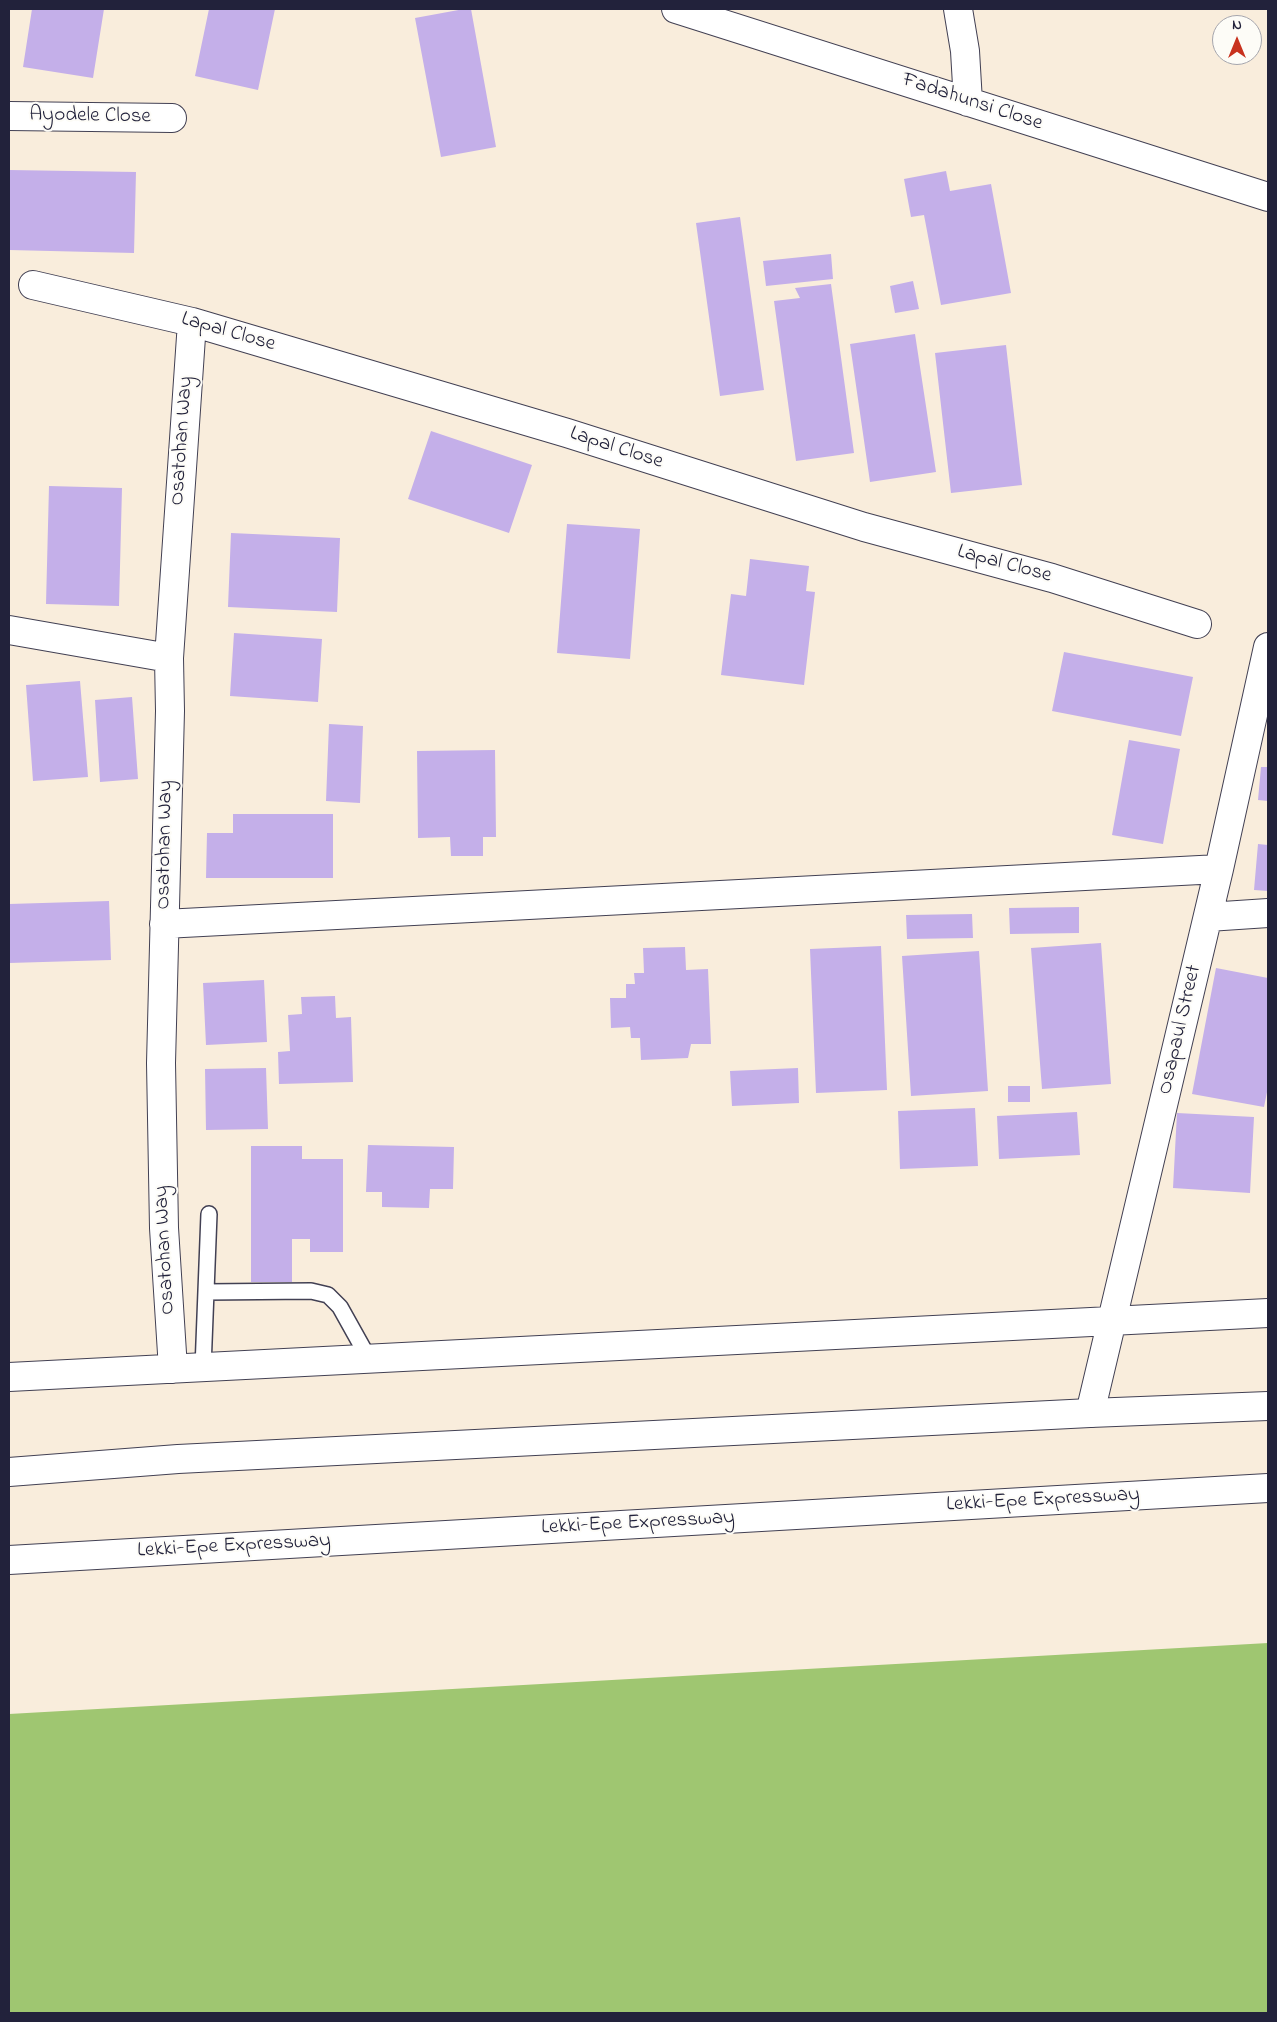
<!DOCTYPE html>
<html>
<head>
<meta charset="utf-8">
<style>
	body { margin:0 }
	#map { position:relative; width:1277px; height:2022px; overflow:hidden; background:#f9eddc; font-family:"Indie Flower",sans-serif }
	canvas { display:block }
	.frame { position:absolute; inset:0; border:10px solid #22223b; pointer-events:none }
	.north { position:absolute; left:1212px; top:15px; width:50px; height:50px; box-sizing:border-box; background:#fdfcf7; border:1px solid #a5a5ac; border-radius:50%; rotate:0deg; font-size:14px; font-weight:700; line-height:20px; text-align:center; color:#22223b }
	.north::after { content:''; display:block; margin:auto; width:18px; height:22px; background:#c8321e; clip-path:polygon(50% 0,100% 100%,50% 72%,0 100%) }
</style>
</head>
<body>
<div id="map">
<canvas width="1277" height="2022"></canvas>
<div class="frame"></div>
<div class="north">N</div>
</div>
<script>
const c = document.querySelector('canvas').getContext('2d');
c.lineJoin = 'round';
function fillPath(path, color) { c.fillStyle = color; c.fill(path, 'evenodd'); }
const poly = rows => new Path2D(rows.map(r => 'M' + r).join(''));
function stroke(path, color, width, dash) { c.strokeStyle = color; c.lineWidth = width; c.lineCap = dash ? 'butt' : 'round'; c.setLineDash(dash || []); c.stroke(path); }
function drawText(font, color, halo, rows, align = 'center') {
  c.font = font + ' "Indie Flower",sans-serif'; c.lineWidth = 4; c.setLineDash([]); c.textBaseline = 'middle'; c.strokeStyle = halo; c.fillStyle = color; for (const [text, x, y, turn = 0] of rows) {
    c.save(); c.translate(x, y); c.rotate((+turn || 0) * Math.PI / 180); c.textAlign = isNaN(turn) ? turn : align; if (halo) c.strokeText(text, 0, 0); c.fillText(text, 0, 0); c.restore();
  }
}
fillPath(poly([
	[1268,1643,1268,2013,9,2013,9,1714]
]), '#9fc671');
fillPath(poly([
	[32,9,104,9,93,78,23,67],
	[209,9,275,9,258,90,195,76],
	[464,9,471,9,496,147,441,157,415,18],
	[9,170,136,172,134,253,9,250],
	[946,171,950,191,991,184,1011,293,941,305,924,215,911,217,904,179],
	[740,217,764,390,720,396,696,223],
	[831,254,833,279,766,286,763,261],
	[913,281,919,309,895,313,890,286],
	[831,284,854,453,796,461,774,301,800,298,795,288],
	[915,334,936,472,870,482,850,344],
	[1006,345,1022,485,951,493,935,353],
	[431,431,532,465,509,533,408,499],
	[49,486,122,488,119,606,46,604],
	[567,524,640,529,630,659,557,653],
	[231,533,340,538,337,612,228,607],
	[750,559,809,566,806,591,815,592,804,685,721,675,731,594,746,596],
	[234,633,322,639,318,702,230,696],
	[1064,652,1193,677,1181,736,1052,711],
	[80,681,88,777,33,781,26,685],
	[132,697,138,779,100,782,95,700],
	[329,724,363,726,360,803,326,801],
	[1129,740,1180,749,1163,844,1112,835],
	[495,750,496,837,483,837,483,856,451,856,450,837,418,838,417,751],
	[1261,767,1268,767,1268,801,1258,800],
	[233,814,333,814,333,878,206,878,207,833,233,833],
	[1258,844,1268,845,1268,891,1254,890],
	[109,901,111,960,9,963,9,904],
	[1079,907,1079,933,1010,934,1009,908],
	[972,914,973,938,907,939,906,915],
	[1101,943,1111,1084,1042,1089,1031,948],
	[881,946,887,1090,816,1093,810,949],
	[685,947,686,970,708,969,711,1044,691,1044,688,1058,641,1060,640,1038,631,1038,630,1027,611,1028,610,998,626,998,626,984,635,984,634,973,644,973,643,948],
	[979,951,988,1091,911,1096,902,956],
	[1216,968,1268,978,1268,1087,1264,1107,1192,1094],
	[264,980,267,1042,206,1045,203,983],
	[335,996,336,1018,351,1017,353,1082,279,1084,278,1052,290,1051,288,1015,302,1014,301,997],
	[266,1068,268,1129,206,1130,205,1069],
	[798,1068,799,1103,732,1106,730,1071],
	[1008,1086,1030,1086,1030,1102,1008,1102],
	[975,1108,978,1166,900,1169,898,1111],
	[1077,1112,1080,1155,999,1159,997,1116],
	[1177,1113,1254,1117,1250,1193,1173,1188],
	[368,1145,454,1147,453,1189,430,1189,429,1208,382,1207,382,1192,366,1192],
	[251,1146,302,1146,302,1159,343,1159,343,1252,310,1252,310,1239,292,1239,292,1282,251,1282]
]), '#c4afe9');
const lane = poly([
	[207,1292,311,1291,328,1295,340,1307,369,1359],
	[203,1368,209,1214]
]);
const street = poly([
	[676,9,1268,197],
	[958,9,965,51,968,102],
	[9,116,172,118],
	[33,285,192,322,567,433,864,527,1052,578,1197,624],
	[9,630,169,658],
	[1208,917,1268,913],
	[164,924,1219,869],
	[173,1369,164,1228,161,1063,170,711,169,658,192,322],
	[9,1377,1268,1313],
	[1090,1413,1219,869,1268,647]
]);
const highway = poly([
	[9,1472,178,1459,1090,1413,1268,1406],
	[9,1560,1268,1488]
]);
stroke(lane, '#424053', 18);
stroke(street, '#424053', 30);
stroke(highway, '#424053', 30);
stroke(lane, '#fff', 15);
stroke(street, '#fff', 28);
stroke(highway, '#fff', 28);
drawText('21px', '#22223b', '#fdfcf7', [
	["Fadahunsi Close",972,103,18],
	["Ayodele Close",90,117,1],
	["Lapal Close",228,333,16],
	["Osatohan Way",183,441,-86],
	["Lapal Close",616,449,18],
	["Lapal Close",1004,565,15],
	["Osatohan Way",166,845,-89],
	["Osapaul Street",1181,1030,-77],
	["Osatohan Way",166,1250,-93],
	["Lekki-Epe Expressway",1043,1501,-3],
	["Lekki-Epe Expressway",638,1524,-3],
	["Lekki-Epe Expressway",234,1547,-3]
]);
</script>
</body>
</html>
